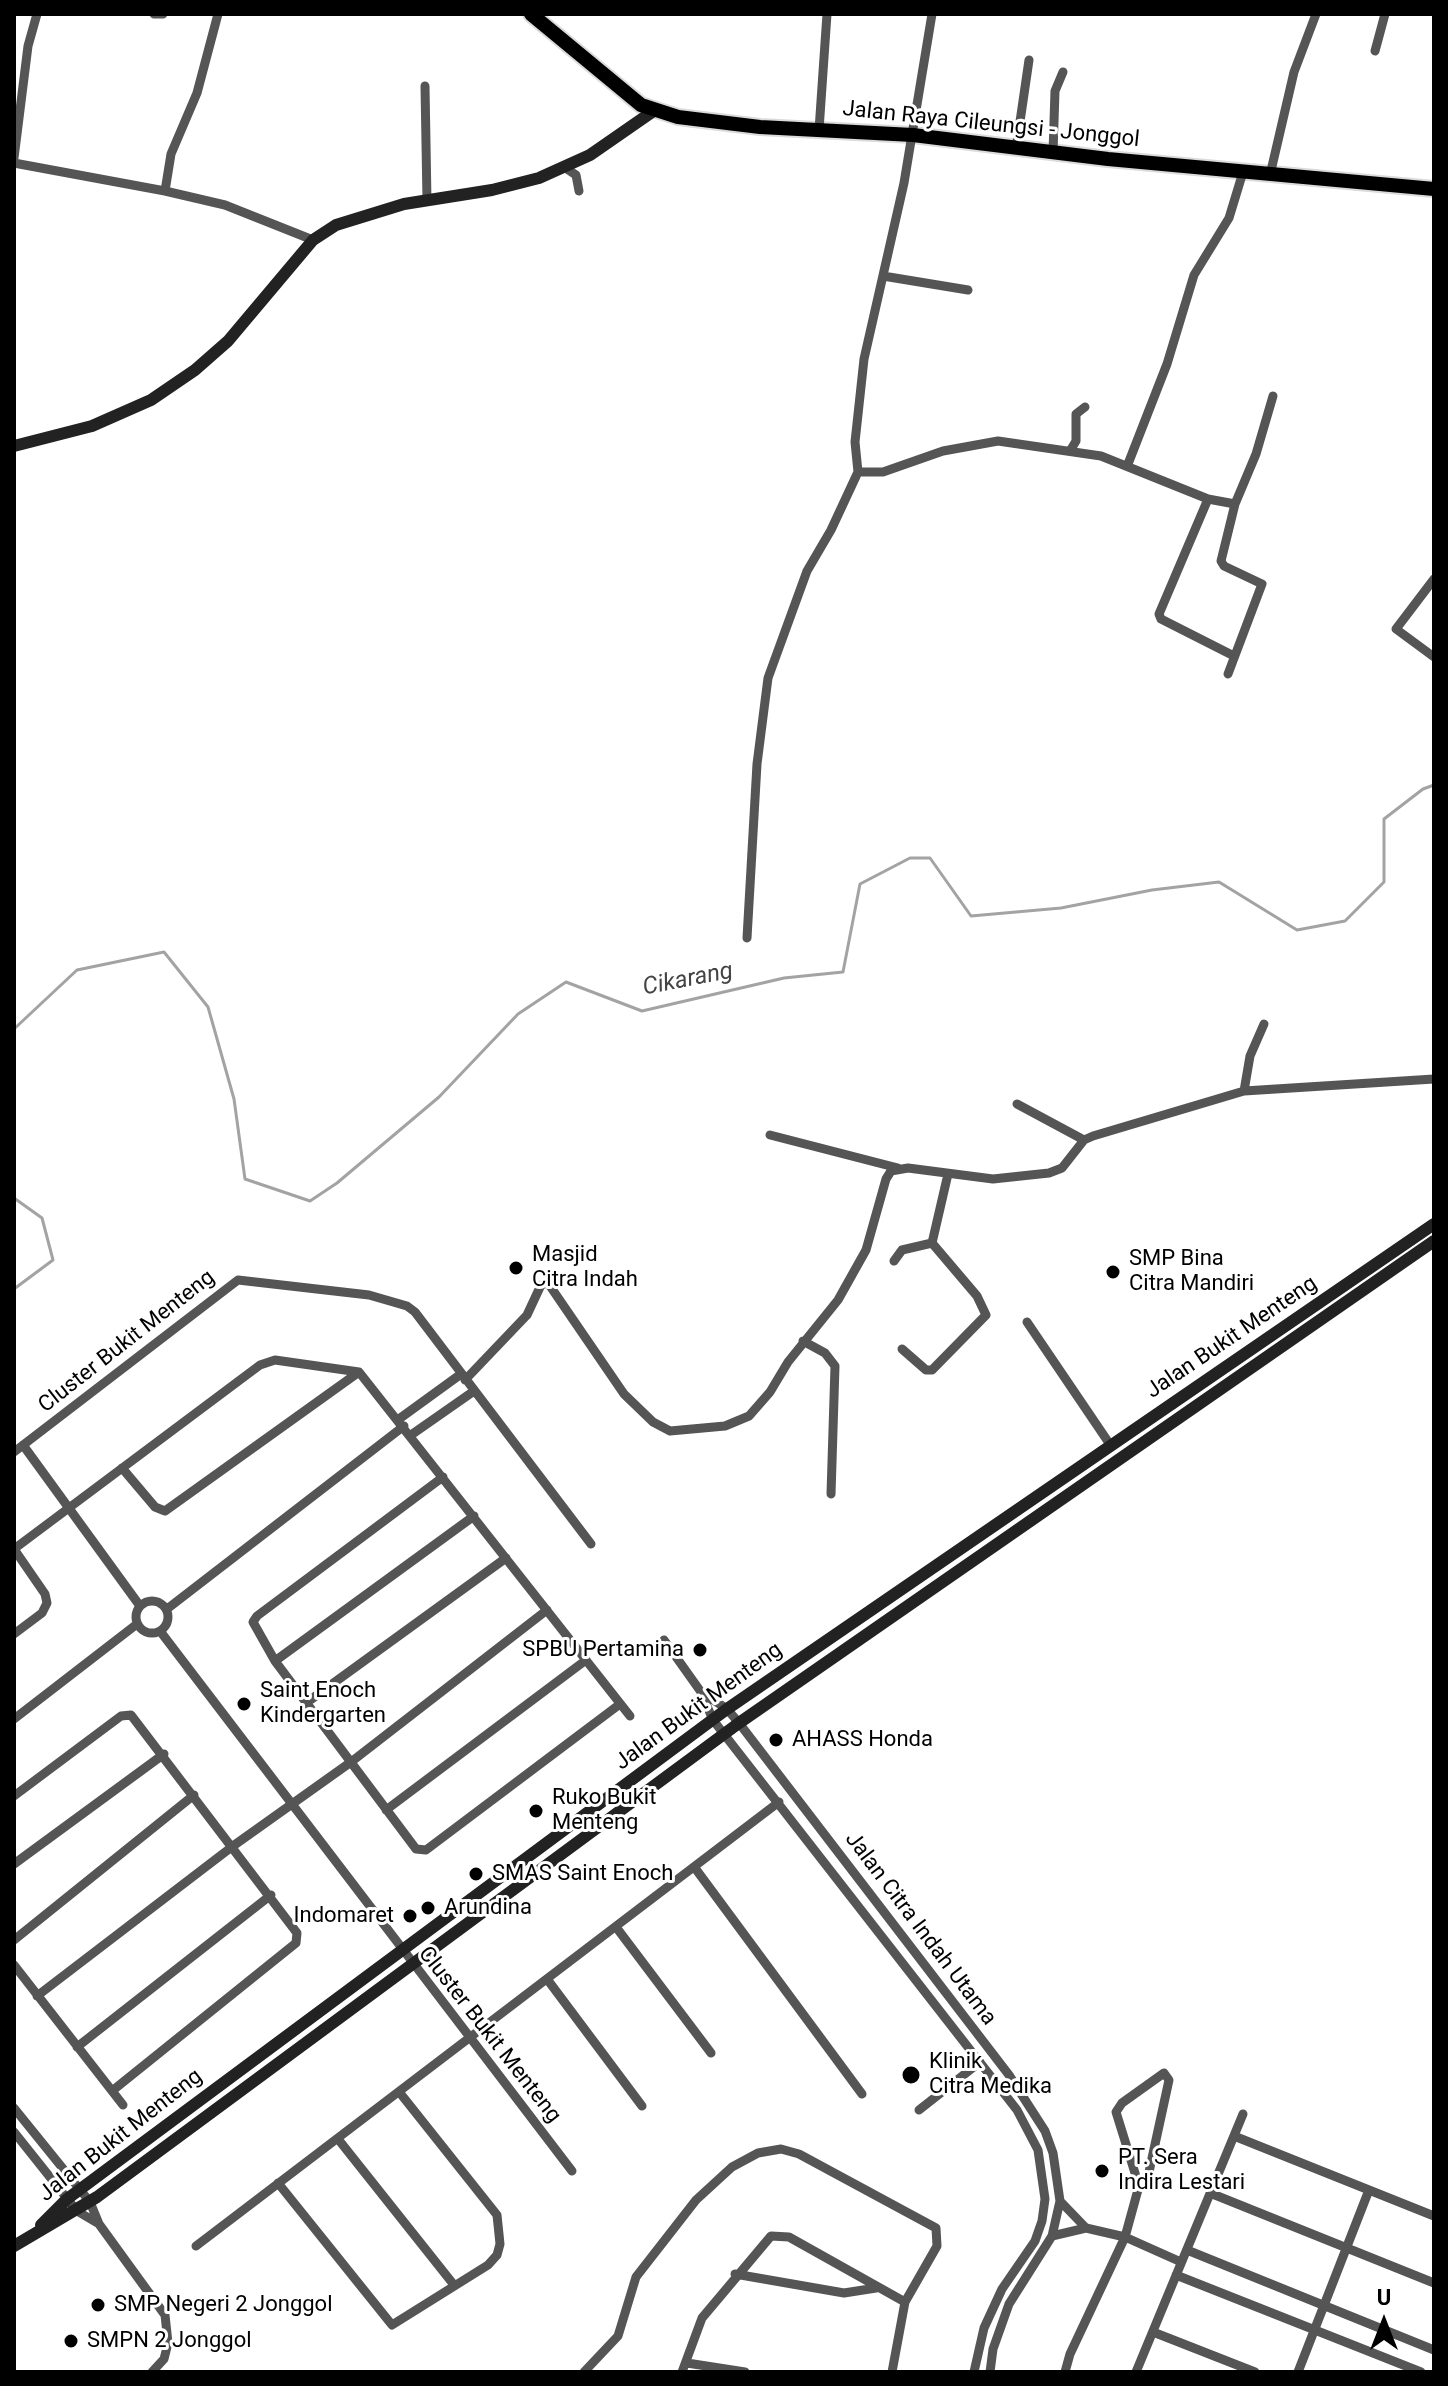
<!DOCTYPE html>
<html>
<head>
<meta charset="utf-8">
<style>
	body { margin:0 }
	#map { position:relative; width:1448px; height:2386px; overflow:hidden; background:#fff; font-family:Roboto,sans-serif }
	canvas { display:block }
	.frame { position:absolute; inset:0; border:16px solid #000; pointer-events:none }
	.north { position:absolute; left:1344px; top:2282px; width:80px; height:80px; -webkit-text-stroke:6px #fff; paint-order:stroke; rotate:0deg; font-size:22px; font-weight:700; line-height:32px; text-align:center; color:#000 }
	.north::after { content:''; display:block; margin:auto; width:28px; height:36px; background:#000; clip-path:polygon(50% 0,100% 100%,50% 72%,0 100%) }
</style>
</head>
<body>
<div id="map">
<canvas width="1448" height="2386"></canvas>
<div class="frame"></div>
<div class="north">U</div>
</div>
<script>
const c = document.querySelector('canvas').getContext('2d');
c.lineJoin = 'round';
const poly = rows => new Path2D(rows.map(r => 'M' + r).join(''));
function stroke(path, color, width, dash) { c.strokeStyle = color; c.lineWidth = width; c.lineCap = dash ? 'butt' : 'round'; c.setLineDash(dash || []); c.stroke(path); }
function drawText(font, color, halo, rows, align = 'center') {
  c.font = font + ' Roboto,sans-serif'; c.lineWidth = 6; c.setLineDash([]); c.textBaseline = 'middle'; c.strokeStyle = halo; c.fillStyle = color; for (const [text, x, y, turn = 0] of rows) {
    c.save(); c.translate(x, y); c.rotate((+turn || 0) * Math.PI / 180); c.textAlign = isNaN(turn) ? turn : align; if (halo) c.strokeText(text, 0, 0); c.fillText(text, 0, 0); c.restore();
  }
}
stroke(poly([
	[14,1029,77,970,164,952,208,1007,234,1099,245,1179,310,1201,337,1183,439,1097,518,1014,566,982,642,1011,784,978,843,972,860,884,910,858,930,858,971,916,1061,908,1152,890,1219,882,1297,930,1345,921,1384,882,1384,819,1423,789,1434,785],
	[14,1198,42,1218,53,1260,14,1289]
]), '#a3a3a3', 3);
const primary = poly([
	[531,14,641,105,678,117,760,127,913,135,1108,159,1434,189]
]);
stroke(primary, '#dbdbdb', 18);
stroke(poly([
	[154,14,163,14],
	[218,14,197,93,171,154,165,191,225,205,313,240],
	[932,14,904,183,864,359,855,442,858,472,883,472,943,451,998,441,1101,456,1208,499,1235,504,1256,454,1273,396],
	[1375,51,1385,14],
	[425,86,427,201],
	[819,130,827,14],
	[1016,149,1029,60],
	[1053,153,1055,91,1063,72],
	[14,158,28,46,37,14],
	[14,163,165,191],
	[564,167,576,175,579,191],
	[1270,175,1294,72,1316,14],
	[883,276,968,290],
	[1070,451,1076,441,1076,414,1085,407],
	[1128,464,1167,364,1194,275,1229,218,1243,172],
	[1208,499,1159,614,1161,619,1234,656],
	[1434,579,1396,629,1434,657],
	[1228,674,1262,584,1224,566,1221,561,1235,504],
	[747,938,757,764,768,678,807,571,831,530,858,472],
	[1244,1091,1250,1056,1264,1024],
	[1017,1104,1084,1140],
	[770,1135,898,1168],
	[894,1261,902,1250,932,1243,948,1174],
	[1027,1322,1111,1446],
	[803,1341,825,1353,835,1366,831,1494],
	[902,1349,926,1370,932,1370,986,1315,977,1296,932,1243],
	[465,1380,527,1315,541,1285,548,1283,624,1394,653,1422,670,1431,725,1426,749,1416,770,1392,788,1362,838,1300,866,1250,886,1179,891,1171,908,1168,993,1179,1049,1173,1062,1168,1084,1140,1093,1136,1244,1091,1434,1079],
	[399,1419,461,1374],
	[411,1435,474,1391],
	[23,1445,140,1606],
	[14,1452,238,1280,369,1295,407,1306,415,1312,591,1544],
	[122,1468,155,1507,165,1511,359,1372],
	[443,1477,257,1616,253,1622,275,1661,416,1849,426,1850,620,1704],
	[14,1549,260,1365,275,1360,359,1372,630,1716],
	'136 1617a16 16 0 1 1 32 0a16 16 0 1 1-32 0Z',
	[167,1609,404,1426],
	[160,1631,572,2171],
	[14,1634,42,1613,47,1603,45,1594,14,1549],
	[664,1640,701,1692,713,1720,1017,2110,1038,2150,1045,2199,1042,2221,1035,2241,1002,2289,984,2328,974,2372],
	[275,1661,474,1516],
	[703,1693,727,1709,739,1723,1009,2075,1045,2131,1053,2153,1060,2201,1052,2236,1009,2304,993,2349,990,2372],
	[306,1703,506,1558],
	[14,1719,137,1624],
	[14,1796,121,1716,131,1715,297,1933,296,1943,112,2091],
	[386,1810,586,1660],
	[14,1864,164,1754],
	[695,1868,862,2094],
	[616,1927,711,2053],
	[14,1940,194,1795],
	[14,1965,123,2105],
	[547,1979,642,2106],
	[37,1996,233,1846,351,1762,547,1610],
	[77,2047,271,1895],
	[14,2108,90,2202,99,2224,165,2315,168,2343,164,2359,152,2372],
	[919,2110,980,2062],
	[14,2132,77,2211,99,2224],
	[1234,2136,1434,2216],
	[338,2139,454,2285],
	[278,2183,392,2325,488,2265,497,2255,500,2244,497,2215,400,2093],
	[1210,2193,1434,2283],
	[1060,2201,1086,2228],
	[1052,2236,1086,2228,1125,2237,1181,2262],
	[196,2246,779,1802],
	[1187,2250,1434,2350],
	[735,2274,844,2293,876,2288],
	[1176,2275,1421,2372],
	[1153,2332,1255,2372],
	[687,2363,745,2372],
	[584,2372,618,2336,636,2277,696,2200,732,2167,758,2153,781,2149,799,2154,936,2228,937,2246,905,2302,892,2372],
	[682,2372,702,2318,771,2236,789,2237,905,2302],
	[1065,2372,1070,2354,1125,2237,1139,2186,1149,2172,1169,2080,1164,2073,1122,2103,1116,2112,1139,2186],
	[1136,2372,1243,2114],
	[1298,2372,1369,2190]
]), '#555', 9);
stroke(poly([
	[14,446,92,426,151,400,195,370,228,341,313,240,336,225,404,204,492,190,539,178,590,155,652,112],
	[41,2225,67,2199,727,1709,1434,1224],
	[14,2246,97,2197,739,1723,1434,1241]
]), '#222', 12);
stroke(primary, '#000', 14);
for (const [x, y, r, color] of [
	[516,1268,8,"#000"],
	[1113,1272,8,"#000"],
	[700,1650,8,"#000"],
	[244,1704,8,"#000"],
	[776,1740,8,"#000"],
	[536,1811,8,"#000"],
	[476,1874,8,"#000"],
	[428,1908,8,"#000"],
	[410,1916,8,"#000"],
	[911,2075,10,"#000"],
	[1102,2171,8,"#000"],
	[98,2305,8,"#000"],
	[71,2341,8,"#000"]
]) { const dot = new Path2D(); dot.arc(x, y, r, 0, 2 * Math.PI); c.fillStyle = color; c.fill(dot); stroke(dot, '#fff', 3); }
drawText('22px', '#000', '#fff', [
	["Jalan Raya Cileungsi - Jonggol",991,125,6],
	["Jalan Bukit Menteng",1232,1338,-34],
	["Cluster Bukit Menteng",127,1342,-38],
	["Jalan Bukit Menteng",699,1707,-36],
	["Jalan Citra Indah Utama",920,1929,53],
	["Cluster Bukit Menteng",489,2035,52],
	["Jalan Bukit Menteng",121,2136,-38]
]);
drawText('22px', '#000', '#fff', [
	["Masjid",532,1255],
	["Citra Indah",532,1280],
	["SMP Bina",1129,1259],
	["Citra Mandiri",1129,1284],
	["SPBU Pertamina",684,1650,"right"],
	["Saint Enoch",260,1691],
	["Kindergarten",260,1716],
	["AHASS Honda",792,1740],
	["Ruko Bukit",552,1798],
	["Menteng",552,1823],
	["SMAS Saint Enoch",492,1874],
	["Arundina",444,1908],
	["Indomaret",394,1916,"right"],
	["Klinik",929,2062],
	["Citra Medika",929,2087],
	["PT. Sera",1118,2158],
	["Indira Lestari",1118,2183],
	["SMP Negeri 2 Jonggol",114,2305],
	["SMPN 2 Jonggol",87,2341]
], 'left');
drawText('italic 24px', '#444', '#fff', [
	["Cikarang",688,980,-11]
]);
</script>
</body>
</html>
